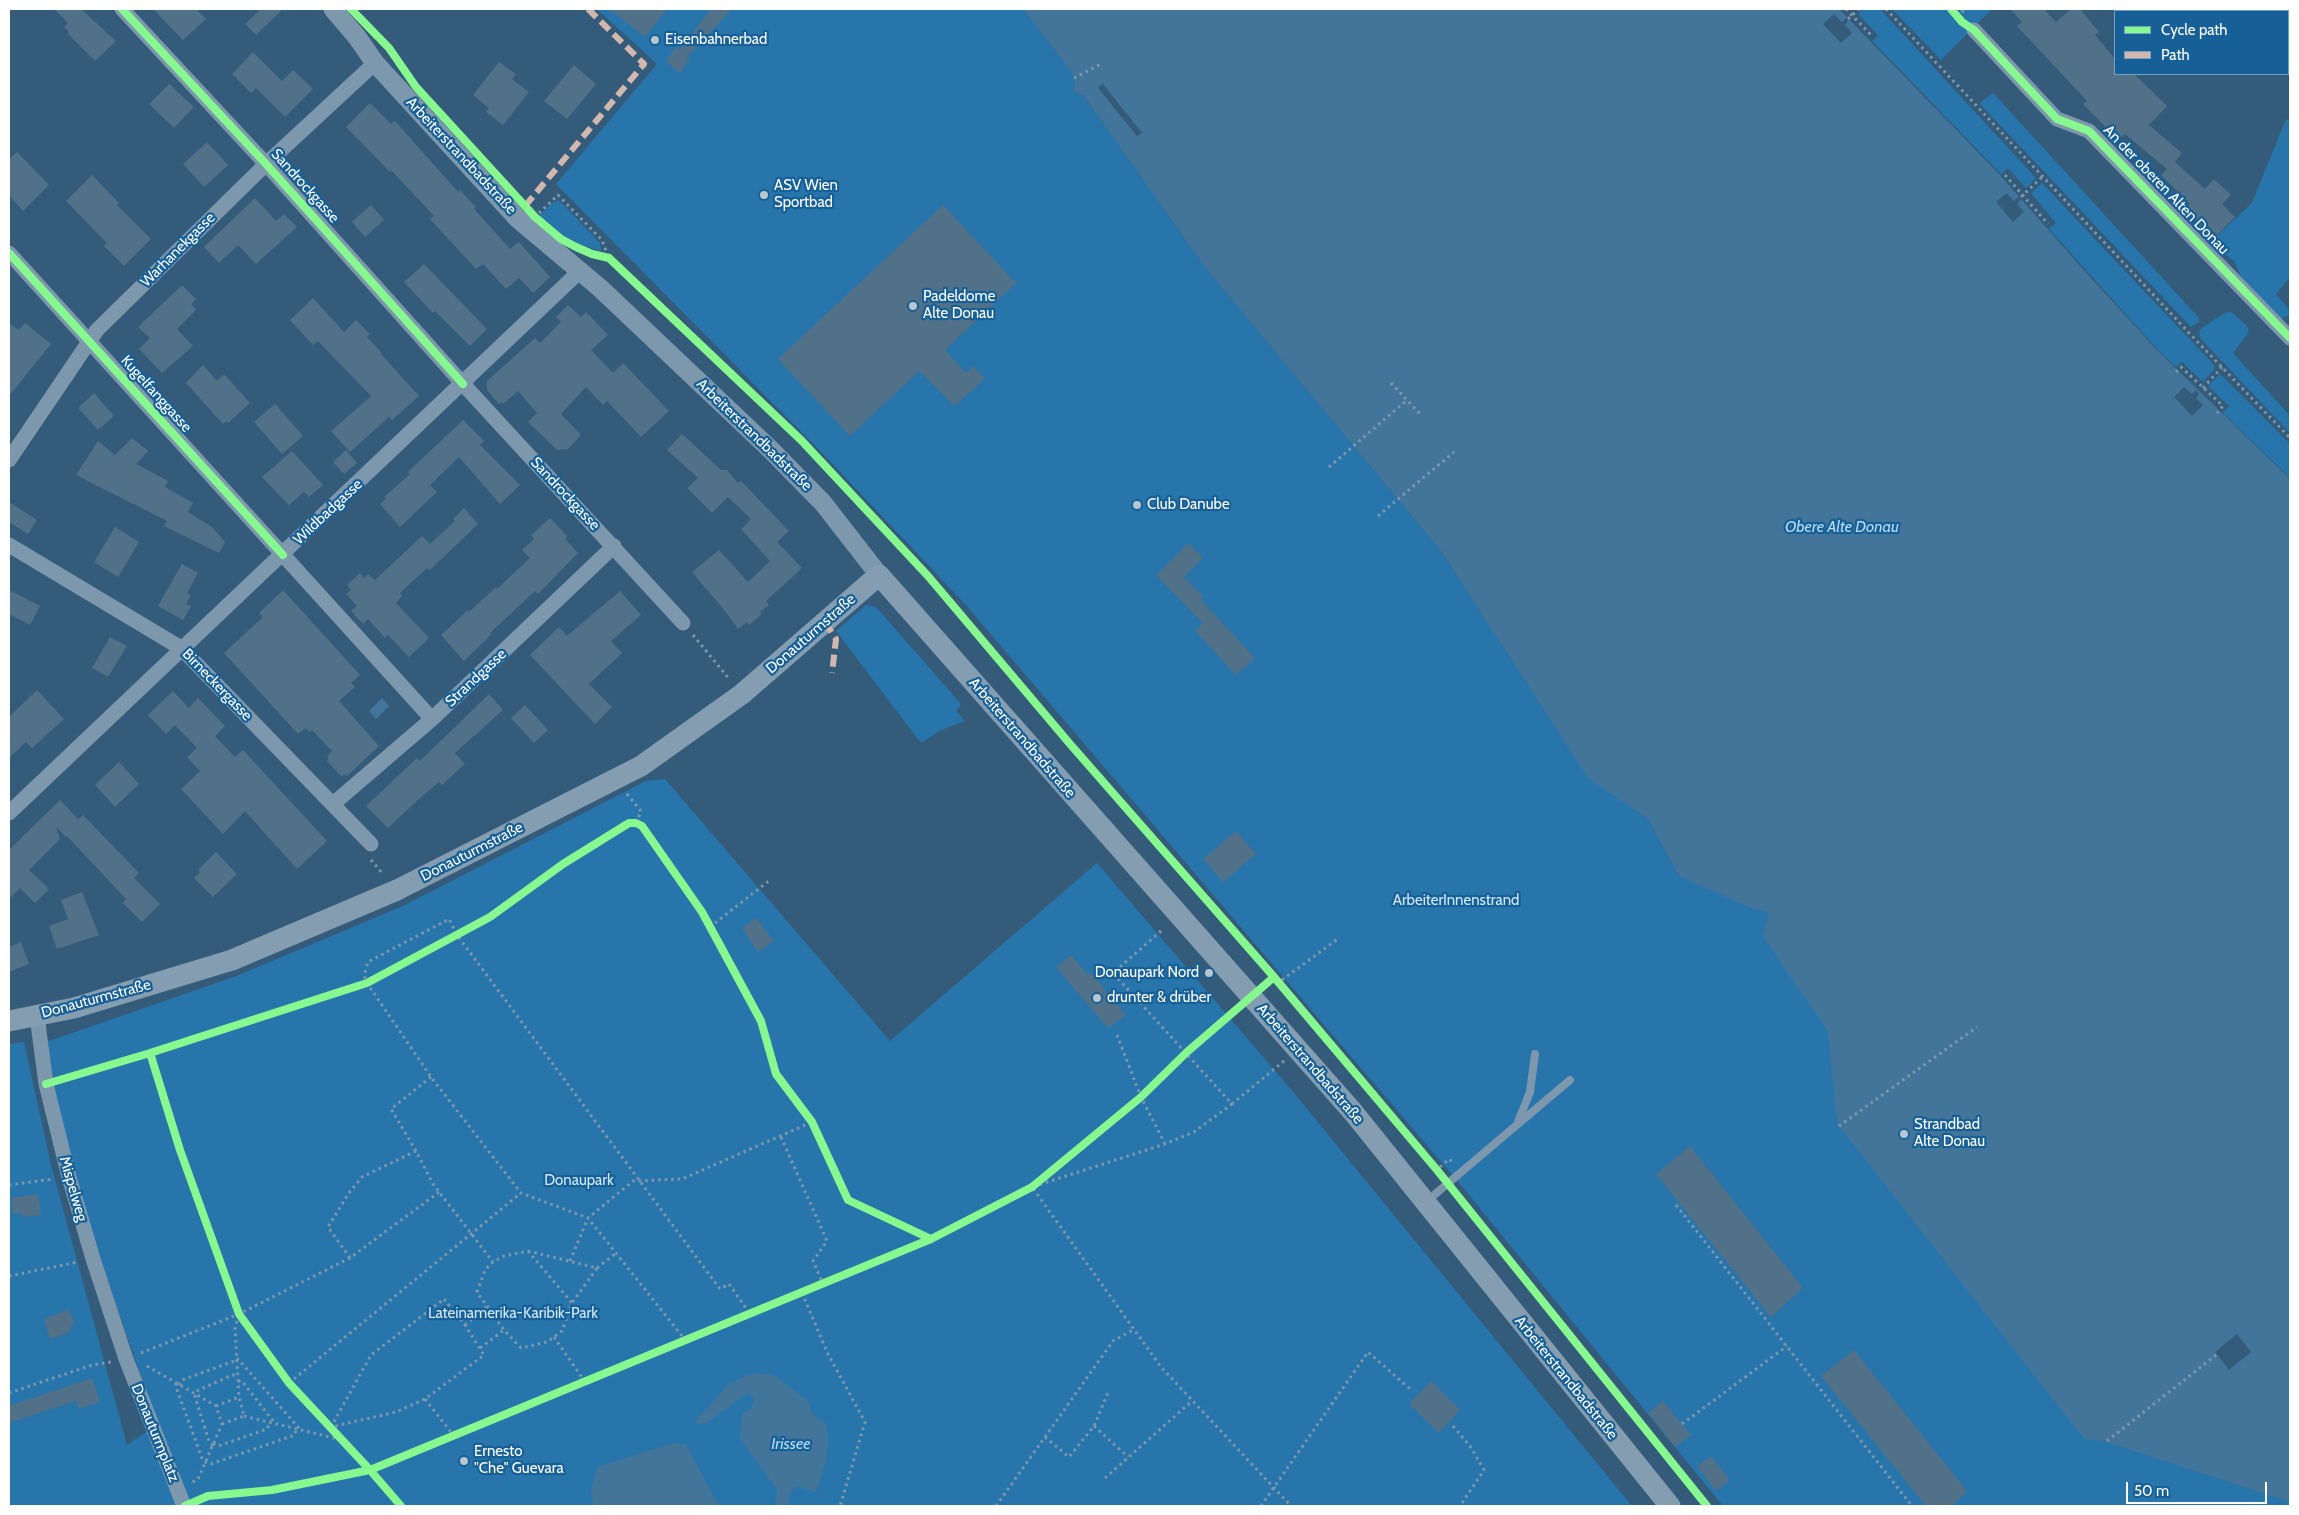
<!DOCTYPE html>
<html>
<head>
<meta charset="utf-8">
<style>
	body { margin:0 }
	#map { position:relative; width:2299px; height:1515px; overflow:hidden; background:#345c7a; font-family:Cabin,sans-serif }
	canvas { display:block }
	.frame { position:absolute; inset:0; border:10px solid #fff; pointer-events:none }
	.legend { position:absolute; left:2114px; top:10px; width:175px; height:65px; box-sizing:border-box; background:#176097; border:1px solid #74a0c1; margin:0; padding:6px 9px; list-style:none; font-size:15px; color:#fff }
	.legend li { display:flex; align-items:center; gap:10px; height:25px }
	.legend b { width:25px; border:1px solid #74a0c1 }
	.scale { position:absolute; left:2126px; top:1482px; width:141px; height:22px; box-sizing:border-box; border:2px solid #fff; border-top:0; padding-left:6px; font-size:15px; line-height:18px; white-space:nowrap; color:#fff; -webkit-text-stroke:4px #176097; paint-order:stroke }
</style>
</head>
<body>
<div id="map">
<canvas width="2299" height="1515"></canvas>
<div class="frame"></div>
<ul class="legend">
<li><b style="height:6px;background:#87f88f"></b>Cycle path</li>
<li><b style="height:6px;background:#d1b7ad"></b>Path</li>
</ul>
<div class="scale">50 m</div>
</div>
<script>
const c = document.querySelector('canvas').getContext('2d');
c.lineJoin = 'round';
function fillPath(path, color) { c.fillStyle = color; c.fill(path, 'evenodd'); }
const poly = rows => new Path2D(rows.map(r => 'M' + r).join(''));
function stroke(path, color, width, dash) { c.strokeStyle = color; c.lineWidth = width; c.lineCap = dash ? 'butt' : 'round'; c.setLineDash(dash || []); c.stroke(path); }
function drawText(font, color, halo, rows, align = 'center') {
  c.font = font + ' Cabin,sans-serif'; c.lineWidth = 4.5; c.setLineDash([]); c.textBaseline = 'middle'; c.strokeStyle = halo; c.fillStyle = color; for (const [text, x, y, turn = 0] of rows) {
    c.save(); c.translate(x, y); c.rotate((+turn || 0) * Math.PI / 180); c.textAlign = isNaN(turn) ? turn : align; if (halo) c.strokeText(text, 0, 0); c.fillText(text, 0, 0); c.restore();
  }
}
fillPath(poly([
	[597,9,1023,9,1072,73,1075,81,1073,92,1083,95,1207,270,1441,551,1588,777,1648,819,1679,876,2290,1030,2290,1506,1723,1506,1460,1184,965,604,828,459,556,184,657,64],
	[1863,9,1880,9,2036,178,2026,188,2008,168,2001,174,1872,41,1878,35,1858,14],
	[1892,9,1992,9,1941,60],
	[1993,93,2199,318,2199,322,2191,327,1981,105,1980,103],
	[2286,119,2290,121,2290,277,2276,294,2290,311,2290,315,2275,321,2242,278,2234,261,2223,253,2205,247,2252,203],
	[2042,183,2214,365,2215,368,2203,382,2182,362,2176,367,2158,350,2049,229,2056,223,2031,193],
	[559,200,600,243,601,251,574,243,552,229,539,216,552,203],
	[2226,312,2231,312,2235,315,2247,326,2249,332,2233,353,2290,416,2290,433,2200,338,2199,330],
	[2220,374,2290,444,2290,478,2223,413,2229,406,2208,386],
	[866,605,876,607,961,704,956,711,965,721,941,730,921,743,836,631],
	[665,779,890,1041,1097,863,1294,1093,1632,1506,9,1506,9,1044,24,1042,51,1165,127,1445,158,1424,73,1183,58,1121,46,1042,234,977,403,906,646,781]
]), '#2875ac');
fillPath(poly([
	[1023,9,1839,9,2000,175,2081,267,2157,350,2290,479,2290,1502,2107,1442,2084,1439,1839,1126,1836,1116,1828,1031,1763,937,1768,913,1744,905,1679,876,1648,819,1588,778,1441,551,1207,270,1083,95,1073,92,1075,82,1072,73],
	[382,698,389,706,376,719,369,711],
	[752,1373,774,1375,808,1401,812,1414,826,1423,828,1440,826,1461,816,1492,797,1486,790,1493,788,1506,775,1506,777,1490,740,1438,742,1414,752,1408,754,1399,750,1394,746,1394,705,1424,694,1423,728,1385],
	[673,1443,686,1445,719,1506,593,1506,591,1491,597,1467]
]), '#43759b');
fillPath(poly([
	[1834,14,1842,22,1847,17,1849,20,1845,25,1852,33,1841,43,1823,24],
	[1103,84,1142,133,1137,136,1098,88],
	[2006,193,2014,201,2019,196,2022,199,2017,204,2024,212,2013,222,1996,202],
	[2184,387,2192,394,2196,390,2199,394,2196,398,2203,405,2192,416,2174,397],
	[2237,1334,2251,1352,2229,1370,2215,1352]
]), '#345c7a');
fillPath(poly([
	[54,9,81,9,116,41,95,61,68,34,69,32,64,27,68,23],
	[153,9,196,9,206,19,183,40],
	[261,9,283,9,256,35,245,24],
	[609,9,667,9,645,37],
	[711,9,732,9,687,57,690,59,679,73,666,61,676,47,679,50],
	[2010,9,2044,9,2056,22,2071,9,2080,9,2099,32,2095,35,2115,59,2115,74,2134,74,2167,106,2149,125,2182,153,2175,162,2205,189,2214,179,2231,195,2222,204,2235,217,2217,235,2207,225,2203,228,2184,210,2190,204,2161,175,2167,169,2125,134,2118,140,2083,104,2087,101,2017,26,2022,22],
	[253,52,282,81,293,70,313,89,285,117,256,88,251,93,232,74],
	[499,62,516,74,512,79,529,92,503,125,486,112,489,108,473,95],
	[574,65,596,84,567,119,544,101],
	[169,84,194,107,174,128,149,104],
	[370,103,391,124,395,121,458,192,460,190,476,207,474,209,510,249,519,242,550,277,533,293,519,278,506,289,483,264,476,269,430,219,434,216,391,170,390,172,346,127],
	[207,142,228,165,204,187,183,164],
	[17,152,49,185,23,211,9,195,9,159],
	[92,175,119,203,117,205,151,239,124,266,104,246,107,243,66,201],
	[255,198,276,221,284,214,297,227,256,264,238,245,219,263,204,247],
	[371,205,384,220,365,237,352,222],
	[943,205,1016,283,945,350,966,373,973,366,985,378,955,406,919,371,850,436,778,359],
	[424,264,487,329,470,346,435,311,433,313,404,282],
	[182,285,196,299,191,304,196,310,177,329,193,346,162,373,139,349,150,338,138,327],
	[313,298,344,332,356,320,370,334,367,337,382,353,381,354,419,396,392,420,389,417,350,452,331,431,371,396,318,341,313,345,290,320],
	[568,305,581,317,586,312,608,335,591,350,613,373,623,363,669,411,641,437,607,401,603,405,586,387,561,414,581,435,568,449,557,450,528,422,537,413,518,391,503,404,501,402,499,404,487,390,487,381,535,338,540,343,561,322,556,317],
	[9,323,19,330,25,323,51,344,9,396],
	[203,365,217,381,224,374,250,403,228,423,226,421,223,424,186,383],
	[94,393,114,416,98,430,78,408],
	[275,404,303,436,282,454,254,422],
	[463,420,484,441,480,445,520,485,500,504,459,457,430,485,437,492,400,527,380,504,386,499,384,497,410,474,408,472],
	[682,434,721,470,727,470,738,483,741,481,789,531,777,542,802,568,766,601,769,605,760,612,762,614,749,625,747,622,738,629,725,611,692,572,719,550,748,582,770,561,741,529,751,519,728,497,712,513,687,488,698,478,667,450],
	[132,438,148,451,136,464,168,481,165,487,193,503,188,512,212,527,225,542,219,553,164,526,167,521,76,475,98,441,115,455],
	[346,450,357,463,344,474,333,462],
	[292,451,323,485,309,497,304,492,289,505,262,477],
	[9,502,37,520,28,534,9,522],
	[464,508,478,524,430,570,427,568,400,593,402,596,396,603,429,638,409,657,388,635,385,638,368,619,363,624,351,611,357,606,346,594,351,590,347,585,360,573,364,578,368,574,375,580,422,536,430,544,455,521,453,519],
	[550,518,567,536,565,539,578,553,538,594,535,591,490,633,491,635,464,661,441,635,468,610,469,612,495,588,497,589,530,558,522,550,534,539,531,535],
	[115,527,139,542,118,577,94,562],
	[1188,543,1203,558,1184,577,1204,597,1201,600,1255,658,1236,675,1195,631,1203,623,1156,575],
	[182,564,198,573,187,593,191,595,186,604,191,606,183,620,158,606],
	[9,590,40,606,30,625,9,614],
	[283,590,360,675,351,683,355,687,339,701,379,746,347,776,344,774,342,777,327,761,329,758,327,756,332,751,312,730,309,732,306,728,298,734,224,653,263,617,259,613],
	[620,591,641,615,611,641,622,653,589,684,612,707,595,724,530,655,559,627,567,636],
	[110,637,127,646,108,677,92,668],
	[37,690,64,719,32,748,26,742,9,758,9,717],
	[173,691,189,708,198,698,225,726,215,736,235,757,243,750,327,841,297,869,245,811,223,834,181,789,200,771,187,757,197,748,175,725,166,734,148,715],
	[489,694,503,710,455,753,465,764,442,785,439,782,421,797,388,828,366,806,417,758,420,761],
	[525,705,548,730,534,743,511,718],
	[119,762,139,784,115,807,95,785],
	[60,800,78,819,83,815,139,873,134,878,160,904,142,922,123,903,126,899,67,836,66,837,56,827,60,839,29,870,49,889,35,903,20,888,9,899,9,850],
	[1236,831,1256,854,1223,882,1203,859],
	[216,852,237,874,213,897,194,878,200,872,198,870],
	[82,892,99,935,57,949,49,926,68,919,61,900],
	[756,918,774,941,758,952,742,928],
	[21,942,29,964,9,972,9,947],
	[1071,955,1088,975,1091,973,1126,1015,1108,1028,1056,967],
	[1690,1146,1803,1288,1771,1317,1656,1174],
	[38,1194,41,1215,23,1217,22,1213,13,1214,11,1198],
	[69,1309,75,1325,69,1327,71,1332,50,1339,44,1319],
	[1854,1350,1967,1491,1952,1506,1926,1506,1821,1376],
	[92,1378,100,1402,79,1409,76,1401,9,1423,9,1406],
	[1431,1381,1460,1410,1439,1433,1409,1404],
	[1663,1401,1691,1435,1675,1447,1648,1413],
	[1711,1456,1730,1480,1716,1491,1697,1466]
]), '#517189');
stroke(poly([
	[1846,9,1872,36],
	[1886,9,2190,334,2290,438],
	[1848,19,1859,9],
	[1962,19,1963,9],
	[1074,78,1101,64],
	[2005,175,2048,224],
	[2021,197,2042,177],
	[539,213,558,195,602,240,609,258],
	[2176,372,2181,367,2223,406,2217,413],
	[1391,383,1422,416],
	[2203,388,2222,367],
	[1329,467,1407,400],
	[1378,516,1454,452],
	[693,635,730,680],
	[627,794,641,811,636,823],
	[371,860,383,874],
	[710,927,770,880],
	[1161,931,1113,973,1232,1104,1194,1132,1165,1144,1032,1187,1161,1367,1291,1506],
	[1282,980,1339,938],
	[1117,1035,1141,1097,1165,1144],
	[1232,1104,1284,1061],
	[1839,1126,1977,1027],
	[781,1137,827,1241,813,1261,823,1284],
	[416,1151,391,1109,431,1077],
	[1440,1167,1449,1159,1453,1162,1454,1161],
	[9,1185,53,1179],
	[1676,1205,1912,1506],
	[528,1251,572,1303,562,1331,547,1342,521,1348,504,1330,477,1292,485,1270,493,1262,504,1256,528,1251],
	[528,1251,597,1268,572,1303],
	[350,1258,328,1227,349,1193,362,1177,416,1151,433,1184,493,1262],
	[570,1261,588,1218,633,1181,682,1179,812,1122],
	[597,1268,615,1254],
	[9,1276,78,1262],
	[802,1293,828,1354,865,1422,840,1506],
	[444,1299,465,1325,484,1355,425,1399,396,1412,331,1427,371,1355,444,1299],
	[465,1325,486,1307],
	[554,1337,585,1382],
	[686,1341,588,1218,521,1193,431,1077,367,983,364,975,368,962,449,919,457,935,720,1289,729,1284,750,1314],
	[480,1348,504,1330],
	[141,1353,239,1314,350,1258,439,1192],
	[237,1358,298,1427,297,1430],
	[147,1366,216,1406,222,1424,198,1479,191,1483],
	[238,1381,242,1381,273,1421,273,1423],
	[176,1383,176,1387,203,1461,205,1462,211,1464,295,1435,296,1429],
	[289,1383,521,1193],
	[179,1385,182,1380,237,1360],
	[9,1393,92,1365,111,1362],
	[425,1399,454,1436],
	[216,1406,239,1397],
	[244,1416,342,1440],
	[222,1424,244,1416,239,1397,235,1328,239,1315],
	[1682,1424,1787,1346],
	[1094,1426,1128,1457],
	[1453,1426,1470,1446,1484,1470,1460,1506],
	[1045,1437,1069,1457,1094,1426,1109,1390],
	[2107,1441,2216,1355],
	[213,1444,218,1446,267,1429,270,1423],
	[213,1445,210,1444,195,1397,197,1391,232,1375,238,1375],
	[1105,1478,1192,1401],
	[996,1506,1113,1341,1135,1329],
	[1261,1506,1368,1352,1410,1389]
]), '#7d98ad', 3, [2.5, 4]);
stroke(poly([
	[1518,1122,1530,1092,1535,1054],
	[1427,1201,1570,1080]
]), '#7d98ad', 8);
stroke(poly([
	[122,9,266,164,463,384,683,623],
	[1974,30,2057,119,2089,131,2290,338],
	[9,253,432,719],
	[9,460,97,330,266,164,375,63],
	[9,545,181,648,371,844],
	[333,804,432,719,614,546],
	[9,813,580,271],
	[37,1016,46,1084,69,1177,93,1259,126,1359,184,1506]
]), '#7d98ad', 15);
stroke(poly([
	[333,9,357,37,375,63,518,219,600,288,771,450,823,503,879,575]
]), '#7d98ad', 19);
stroke(poly([
	[9,1021,74,1008,232,960,397,890,641,766,742,694,879,575,1353,1112,1670,1506]
]), '#859db0', 21);
stroke(poly([
	[525,206,644,64,588,9],
	[825,622,836,639,832,673]
]), '#d1b7ad', 6, [12, 6]);
stroke(poly([
	[122,9,266,164,463,384],
	[351,9,389,48,416,87,535,217,561,239,576,247,592,254,609,258,801,440,928,576,1070,744,1274,977,1437,1170,1707,1506],
	[1951,9,1962,22,1974,30,2057,119,2089,131,2290,338],
	[9,253,283,555],
	[150,1053,180,1150,239,1314,289,1383,370,1470,401,1506],
	[46,1084,150,1053,367,983,490,917,563,864,629,823,636,823,642,826,702,912,761,1021,776,1074,812,1122,848,1200,931,1239],
	[185,1506,208,1496,272,1490,370,1470,931,1239,1032,1187,1141,1097,1187,1052,1274,977]
]), '#87f88f', 8);
for (const [x, y, r, color] of [
	[655,40,5,"#b8c6d0"],
	[764,195,5,"#b8c6d0"],
	[913,306,5,"#b8c6d0"],
	[1137,505,5,"#b8c6d0"],
	[1209,973,5,"#b8c6d0"],
	[1097,998,5,"#b8c6d0"],
	[1904,1134,5,"#b8c6d0"],
	[464,1461,5,"#b8c6d0"]
]) { const dot = new Path2D(); dot.arc(x, y, r, 0, 2 * Math.PI); c.fillStyle = color; c.fill(dot); stroke(dot, '#176097', 2); }
drawText('15px', '#fff', '#176097', [
	["Eisenbahnerbad",665,40],
	["ASV Wien",774,186],
	["Sportbad",774,203],
	["Padeldome",923,297],
	["Alte Donau",923,314],
	["Club Danube",1147,505],
	["Donaupark Nord",1199,973,"right"],
	["drunter & drüber",1107,998],
	["Strandbad",1914,1125],
	["Alte Donau",1914,1142],
	["Ernesto",474,1452],
	["\"Che\" Guevara",474,1469]
], 'left');
drawText('15px', '#fff', '#176097', [
	["Arbeiterstrandbadstraße",461,156,47],
	["Sandrockgasse",305,186,48],
	["An der oberen Alten Donau",2166,190,46],
	["Warhanekgasse",178,250,-45],
	["Kugelfanggasse",156,394,48],
	["Arbeiterstrandbadstraße",754,435,44],
	["Sandrockgasse",565,494,47],
	["Wildbadgasse",328,512,-43],
	["Donauturmstraße",811,634,-41],
	["Strandgasse",476,678,-43],
	["Birneckergasse",217,685,46],
	["Arbeiterstrandbadstraße",1022,738,49],
	["Donauturmstraße",472,852,-27],
	["Donauturmstraße",96,999,-15],
	["Arbeiterstrandbadstraße",1310,1064,49],
	["Mispelweg",73,1189,74],
	["Arbeiterstrandbadstraße",1566,1378,51],
	["Donauturmplatz",155,1433,68]
]);
drawText('15px', '#d1eafc', '#176097', [
	["ArbeiterInnenstrand",1456,901],
	["Donaupark",579,1181],
	["Lateinamerika-Karibik-Park",513,1314]
]);
drawText('italic 16px', '#b6ddf8', '#176097', [
	["Obere Alte Donau",1842,527],
	["Irissee",791,1444]
]);
</script>
</body>
</html>
